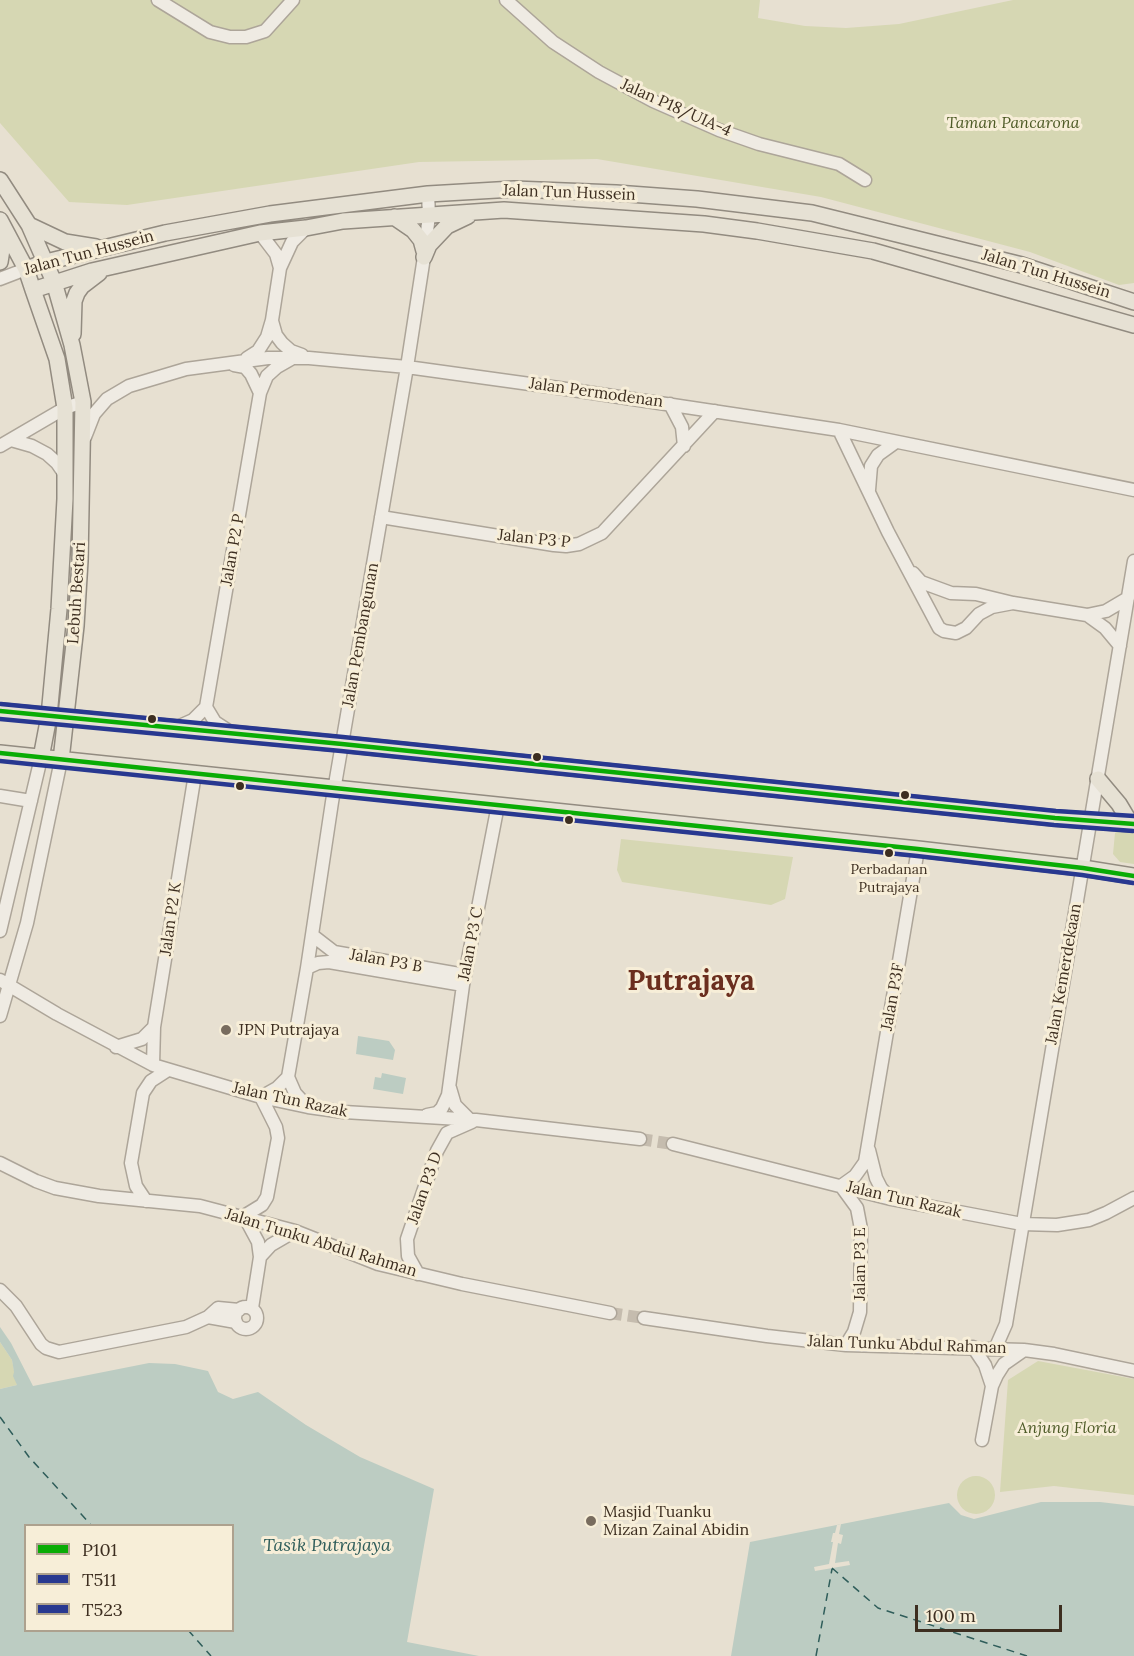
<!DOCTYPE html>
<html>
<head>
<meta charset="utf-8">
<style>
	body { margin:0 }
	#map { position:relative; width:1134px; height:1656px; overflow:hidden; background:#e7e0d1; font-family:Lora,serif }
	canvas { display:block }
	.legend { position:absolute; left:24px; top:1524px; width:210px; height:108px; box-sizing:border-box; background:#f7eed8; border:2px solid #ada18e; margin:0; padding:8px 10px; list-style:none; font-size:18px; color:#3d2e20 }
	.legend li { display:flex; align-items:center; gap:12px; height:30px }
	.legend b { width:30px; border:2px solid #ada18e }
	.scale { position:absolute; left:915px; top:1605px; width:147px; height:27px; box-sizing:border-box; border:3px solid #3d2e20; border-top:0; padding-left:8px; font-size:18px; line-height:21px; white-space:nowrap; color:#3d2e20; -webkit-text-stroke:4px #f7eed8; paint-order:stroke }
</style>
</head>
<body>
<div id="map">
<canvas width="1134" height="1656"></canvas>
<ul class="legend">
<li><b style="height:8px;background:#09ac05"></b>P101</li>
<li><b style="height:8px;background:#283890"></b>T511</li>
<li><b style="height:8px;background:#283890"></b>T523</li>
</ul>
<div class="scale">100 m</div>
</div>
<script>
const c = document.querySelector('canvas').getContext('2d');
c.lineJoin = 'round';
function fillPath(path, color) { c.fillStyle = color; c.fill(path, 'evenodd'); }
const poly = rows => new Path2D(rows.map(r => 'M' + r).join(''));
function stroke(path, color, width, dash) { c.strokeStyle = color; c.lineWidth = width; c.lineCap = dash ? 'butt' : 'round'; c.setLineDash(dash || []); c.stroke(path); }
function drawText(font, color, halo, rows, align = 'center') {
  c.font = font + ' Lora,serif'; c.lineWidth = 6; c.setLineDash([]); c.textBaseline = 'middle'; c.strokeStyle = halo; c.fillStyle = color; for (const [text, x, y, turn = 0] of rows) {
    c.save(); c.translate(x, y); c.rotate((+turn || 0) * Math.PI / 180); c.textAlign = isNaN(turn) ? turn : align; if (halo) c.strokeText(text, 0, 0); c.fillText(text, 0, 0); c.restore();
  }
}
fillPath(poly([
	[0,0,760,0,758,18,805,26,846,28,899,24,1013,0,1134,0,1134,283,1119,285,1030,252,821,197,597,159,419,162,127,205,69,202,0,123],
	[1121,829,1134,830,1134,864,1120,862,1113,854,1115,833],
	[621,839,793,857,785,899,771,905,622,882,617,870],
	[0,1342,12,1360,17,1385,0,1389],
	[1038,1361,1134,1379,1134,1495,1054,1486,1000,1492,1008,1380],
	'957 1495a19 19 0 1 1 38 0a19 19 0 1 1-38 0Z'
]), '#d6d7b3');
fillPath(poly([
	[358,1036,389,1041,395,1050,393,1060,356,1054],
	[382,1073,406,1078,403,1094,373,1089,375,1077,381,1078],
	[0,1327,11,1343,33,1386,149,1363,175,1364,208,1371,218,1392,233,1399,258,1392,306,1425,360,1457,434,1489,407,1642,479,1656,0,1656,0,1389,17,1385,13,1376,14,1372,12,1360,0,1342],
	[26,1526,232,1526,232,1630,26,1630],
	[1041,1502,1100,1502,1134,1506,1134,1656,731,1656,750,1542,949,1503,961,1515,974,1519]
]), '#bcccc2');
fillPath(poly([
	[841,1524,839,1534,843,1535,841,1544,838,1543,835,1563,849,1561,850,1565,815,1571,814,1567,829,1564,833,1542,831,1542,833,1533,835,1533,837,1525]
]), '#e7e0d1');
stroke(poly([
	[0,1417,29,1457,92,1526],
	[832,1568,878,1608,1027,1656],
	[188,1630,211,1656],
	[816,1656,832,1569]
]), '#2f5d5a', 1.5, [8, 6]);
stroke(poly([
	[640,1139,673,1144],
	[610,1313,644,1318]
]), '#c5bcae', 12, [12, 6]);
const minor = poly([
	[158,0,210,32,230,37,246,37,265,31,293,0],
	[506,0,553,42,599,72,653,101,719,130,759,144,839,164,865,180],
	[260,233,276,254,280,268],
	[0,279,26,269],
	[272,321,276,335,282,343,291,351,302,355],
	[247,358,258,351,267,337,272,320,280,268,292,242,306,228],
	[234,365,245,367,251,374,260,393],
	[670,404,682,427,684,446],
	[839,430,888,532,939,628,944,631,956,633,966,628,979,614,992,607,1013,603],
	[85,437,94,414,107,399,129,386,186,369,268,358,309,358,407,367,566,389,839,430,1134,490],
	[11,440,32,446,47,454,57,463,66,476],
	[0,446,65,408,83,402],
	[869,490,871,466,878,455,896,442],
	[381,517,554,545,566,546,579,544,602,533,715,411],
	[913,573,921,582,951,593,976,594,1013,603,1087,615,1106,611,1128,598],
	[1087,615,1105,628,1120,646],
	[206,707,215,722,232,733],
	[175,728,193,720,206,707,260,393,267,376,277,367,291,359],
	[0,796,31,801],
	[0,931,41,758],
	[312,935,334,952,465,975],
	[307,968,318,963,329,962,463,985],
	[0,980,57,1014,153,1065,261,1097,308,1107,344,1112,476,1120,640,1139],
	[0,1016,27,923,61,760],
	[116,1047,142,1039,154,1027],
	[153,1065,154,1027,195,774],
	[288,1077,295,1093,308,1107],
	[450,1088,455,1105,470,1120],
	[261,1097,277,1088,288,1077,307,968,332,802,407,367,424,257,429,215,428,194],
	[427,1115,437,1113,442,1108,448,1095,463,985,498,805],
	[673,1144,891,1199,1022,1224,1057,1225,1089,1220,1106,1213,1134,1198],
	[869,1150,876,1178,881,1188,891,1199],
	[0,1163,36,1181,55,1188,99,1196,200,1206,295,1231,378,1264,462,1284,610,1313],
	[146,1201,136,1186,131,1163,143,1093,151,1081,168,1070],
	[260,1257,271,1245,295,1231],
	[418,1274,408,1256,407,1239,437,1151,447,1133,472,1122],
	[0,1290,16,1306,41,1344,46,1348,59,1352,186,1327,208,1317,218,1308,239,1310],
	'235 1318a11 11 0 1 1 22 0a11 11 0 1 1-22 0Z',
	[252,1308,260,1257,258,1242,244,1216,262,1205,267,1197,278,1138,276,1127,261,1097],
	[208,1317,236,1322],
	[644,1318,767,1336,846,1345,1024,1350,1054,1354,1134,1371],
	[846,1345,854,1332,860,1312,861,1229,857,1208,841,1186,855,1176,865,1162,918,849],
	[973,1347,985,1365,992,1386],
	[995,1349,1006,1324,1134,561],
	[982,1440,992,1386,997,1375,1004,1364,1024,1350]
]);
const major = poly([
	[0,180,29,225,54,282,72,345,83,402,80,561,76,626,61,760],
	[394,217,413,230,421,240,424,251],
	[0,220,26,269,33,290,57,359,65,408,65,499,59,609,49,716,41,758],
	[29,225,65,242,96,247],
	[424,257,429,245,447,226,468,216],
	[0,262,3,243,3,230],
	[26,269,46,262,165,233,270,214,428,194,514,189,616,193,697,199,812,213,1022,265,1134,302],
	[33,290,92,271,260,233,306,228,343,221,504,210,704,224,757,231,873,251,1134,325],
	[73,334,74,301,77,293,82,286,99,273],
	[0,711,342,744,1055,818,1134,824],
	[0,753,918,849,1083,868,1134,876],
	[1098,779,1119,804,1131,824]
]);
stroke(minor, '#ada599', 15);
stroke(major, '#928b80', 18);
stroke(minor, '#efebe3', 12);
stroke(major, '#e6e1d4', 15);
stroke(poly([
	[0,711,342,744,1055,818,1134,824],
	[0,753,918,849,1083,868,1134,876]
]), '#09ac05', 4.5);
stroke(poly([
	[0,719,341,751,1054,825,1133,831],
	[0,761,917,856,1082,875,1133,883]
]), '#283890', 4.5);
stroke(poly([
	[1,704,343,737,1056,811,1134,816]
]), '#283890', 4.5);
for (const [x, y, r, color] of [
	[152,719,5,"#3d2e20"],
	[537,757,5,"#3d2e20"],
	[240,786,5,"#3d2e20"],
	[905,795,5,"#3d2e20"],
	[569,820,5,"#3d2e20"],
	[889,853,5,"#3d2e20"],
	[226,1030,6,"#786c5e"],
	[591,1521,6,"#786c5e"]
]) { const dot = new Path2D(); dot.arc(x, y, r, 0, 2 * Math.PI); c.fillStyle = color; c.fill(dot); stroke(dot, '#f7eed8', 2); }
drawText('14px', '#3d2e20', '#f7eed8', [
	["Perbadanan",889,870],
	["Putrajaya",889,888]
]);
drawText('16px', '#3d2e20', '#f7eed8', [
	["Jalan P18/UIA-4",676,108,24],
	["Jalan Tun Hussein",569,193,2],
	["Jalan Tun Hussein",89,253,-15],
	["Jalan Tun Hussein",1046,274,17],
	["Jalan Permodenan",596,393,8],
	["Jalan P3 P",534,539,6],
	["Jalan P2 P",233,550,-80],
	["Lebuh Bestari",77,593,-86],
	["Jalan Pembangunan",361,635,-80],
	["Jalan P2 K",171,919,-82],
	["Jalan P3 C",471,944,-79],
	["Jalan P3 B",386,961,10],
	["Jalan Kemerdekaan",1064,974,-80],
	["Jalan P3F",893,997,-80],
	["Jalan Tun Razak",290,1100,12],
	["Jalan P3 D",425,1188,-71],
	["Jalan Tun Razak",904,1200,13],
	["Jalan Tunku Abdul Rahman",321,1243,17],
	["Jalan P3 E",860,1264,-90],
	["Jalan Tunku Abdul Rahman",907,1345,2]
]);
drawText('italic 16px', '#4d5a26', '#f7eed8', [
	["Taman Pancarona",1013,123],
	["Anjung Floria",1067,1428]
]);
drawText('16px', '#3d2e20', '#f7eed8', [
	["JPN Putrajaya",238,1030],
	["Masjid Tuanku",603,1512],
	["Mizan Zainal Abidin",603,1530]
], 'left');
drawText('italic 18px', '#2f5d5a', '#f7eed8', [
	["Tasik Putrajaya",327,1546]
]);
drawText('bold 28px', '#6b2e1e', '#f7eed8', [
	["Putrajaya",691,982]
]);
</script>
</body>
</html>
